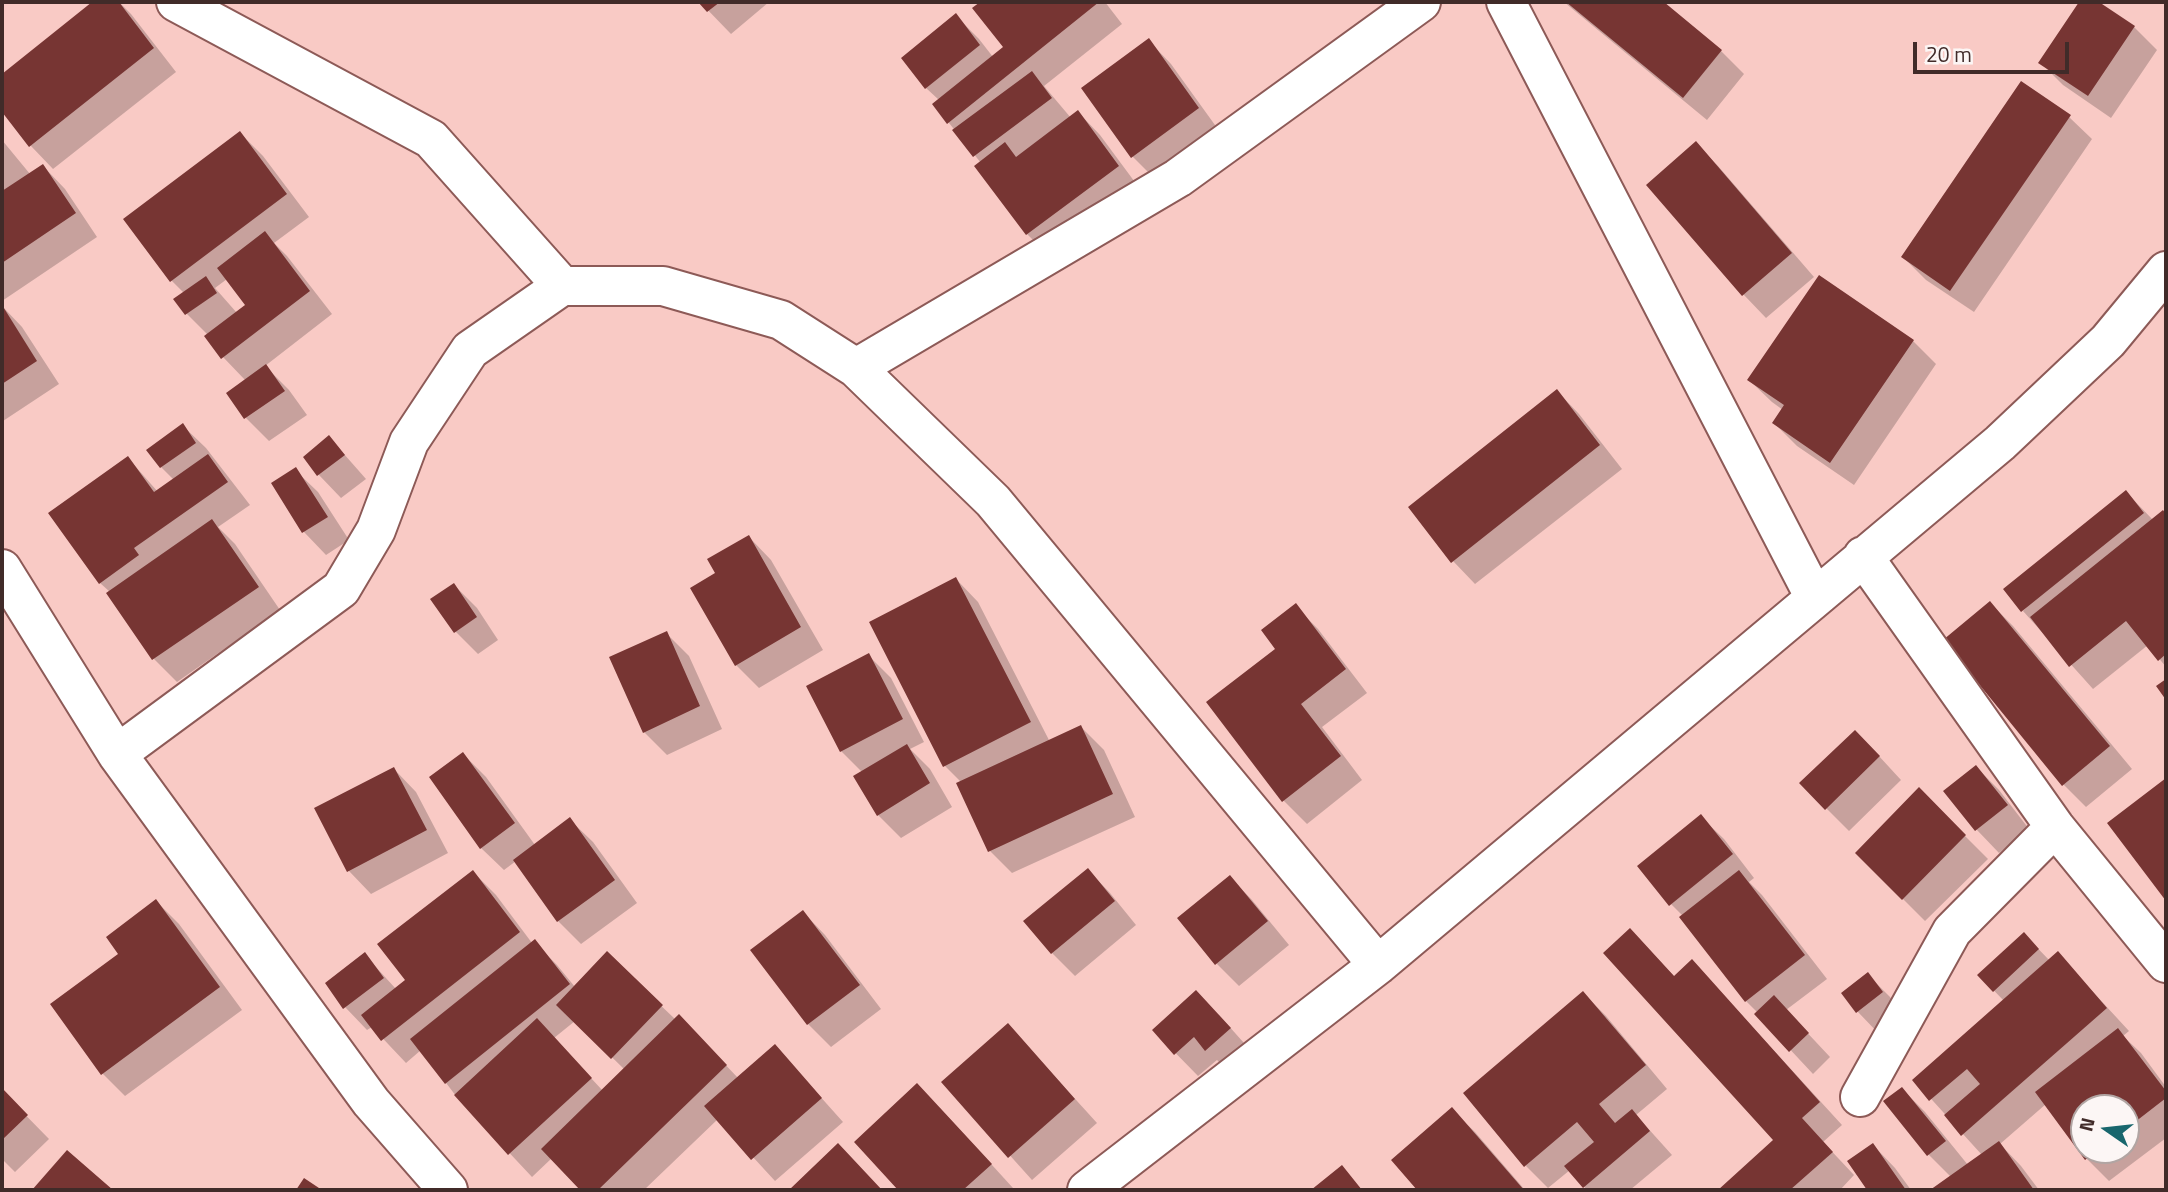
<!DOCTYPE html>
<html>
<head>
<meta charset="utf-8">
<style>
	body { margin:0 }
	#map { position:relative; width:2168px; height:1192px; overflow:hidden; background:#f9cac5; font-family:"Titillium Web",sans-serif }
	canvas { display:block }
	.frame { position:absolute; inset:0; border:4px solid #412b29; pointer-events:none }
	.north { position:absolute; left:2070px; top:1094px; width:70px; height:70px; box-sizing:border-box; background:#fcf6f5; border:2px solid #b1a5a3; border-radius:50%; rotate:284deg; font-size:19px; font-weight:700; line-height:28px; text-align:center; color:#412b29 }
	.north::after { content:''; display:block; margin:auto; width:24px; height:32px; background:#18666d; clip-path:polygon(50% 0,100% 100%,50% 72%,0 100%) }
	.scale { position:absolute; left:1913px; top:42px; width:156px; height:32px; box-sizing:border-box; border:4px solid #412b29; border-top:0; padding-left:9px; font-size:21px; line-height:24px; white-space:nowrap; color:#412b29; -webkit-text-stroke:5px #fcf6f5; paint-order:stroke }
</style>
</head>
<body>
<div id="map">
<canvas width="2168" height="1192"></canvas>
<div class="frame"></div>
<div class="north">N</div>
<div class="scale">20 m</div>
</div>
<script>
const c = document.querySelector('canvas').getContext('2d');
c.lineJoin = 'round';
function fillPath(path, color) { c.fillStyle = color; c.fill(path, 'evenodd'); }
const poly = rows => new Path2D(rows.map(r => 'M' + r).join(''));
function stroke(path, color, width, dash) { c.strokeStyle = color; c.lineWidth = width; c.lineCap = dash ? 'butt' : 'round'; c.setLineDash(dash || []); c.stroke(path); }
fillPath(poly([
	[95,2,119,2,131,14,176,72,53,169,31,146,2,109,2,76],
	[700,2,769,2,731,34],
	[983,2,1105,2,1122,24,1044,86,1071,118,1078,112,1100,135,1140,189,1050,257,1027,234,977,166,981,163,949,123,939,100,926,88,956,16,979,39,993,57,1005,47,974,9],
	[1564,2,1661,2,1721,51,1744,74,1707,120],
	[2081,2,2096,2,2134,27,2157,50,2111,118,2063,85,2041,63],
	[1149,41,1171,64,1220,132,1156,180,1133,157,1083,88],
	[2069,117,2092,139,1974,312,1926,280,1903,257],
	[240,133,263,156,309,217,274,243,287,256,332,314,265,366,289,390,307,415,269,441,246,418,229,393,246,381,223,357,208,335,187,314,176,299,184,293,172,281,126,219],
	[227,279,247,305,237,313,215,288],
	[2,140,30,174,43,166,65,189,97,237,2,301],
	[1696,144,1718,166,1814,277,1766,318,1744,295,1648,185],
	[2,306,22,327,59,384,3,421],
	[1913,341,1936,364,1854,485,1797,446,1774,423,1783,410,1772,402,1749,380],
	[1557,391,1579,414,1622,469,1475,584,1453,561],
	[183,426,206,448,250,505,218,527,235,544,280,610,177,682,154,659,110,592,100,583,128,458,158,492,174,480,161,467],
	[329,437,366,479,341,498,319,475,305,457],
	[295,470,318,492,349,540,326,555,304,532],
	[2126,492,2153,520,2163,512,2166,516,2166,667,2148,645,2093,689,2023,611],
	[749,537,771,560,823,650,759,688,736,665,692,588,717,573],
	[956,579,978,602,1050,742,1081,727,1104,750,1135,817,1012,873,989,850,961,782,945,766],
	[454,585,477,608,498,640,478,654,455,631],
	[1990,603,2013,626,2132,769,2086,807,2064,785],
	[1295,606,1318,629,1367,693,1322,727,1362,780,1307,824,1284,801,1209,703,1278,649],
	[666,633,689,656,722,729,667,755,644,732],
	[868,655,891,678,924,742,910,749,930,769,952,807,901,838,878,815,863,773,841,751],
	[463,754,486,777,535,845,570,820,593,842,637,903,581,944,558,921,516,861,504,870,481,848],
	[1878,755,1901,780,1849,831,1826,808],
	[1976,767,1999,790,2029,829,1999,853,1977,830,1945,792],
	[394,769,416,792,448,853,371,894,349,871,317,809],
	[2166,781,2166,898,2110,823],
	[1919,790,1988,859,1925,921,1857,853],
	[1701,817,1724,839,1754,878,1749,882,1762,895,1827,979,1786,1010,1830,1057,1813,1074,1757,1014,1758,1013,1746,1001,1683,916,1671,904],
	[1088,870,1110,893,1136,925,1075,976,1052,953],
	[473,872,496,895,532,943,534,942,557,965,575,987,607,954,676,1020,702,1040,738,1078,775,1046,843,1122,775,1181,718,1119,644,1190,583,1190,552,1158,532,1177,456,1096,421,1050,406,1063,372,1027,367,1030,345,1007,364,954,396,989,407,980],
	[575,1021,625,1070,603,1091,554,1038],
	[1230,877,1252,900,1289,945,1239,986,1217,964],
	[156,901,179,924,242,1010,125,1096,102,1073],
	[803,912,825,935,881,1009,831,1047,808,1024],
	[1630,930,1675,977,1692,961,1842,1125,1823,1142,1854,1175,1840,1190,1721,1190,1776,1140],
	[2024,934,2050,961,2058,954,2129,1031,2123,1036,2141,1053,2166,1087,2166,1138,2109,1181,2087,1159,2046,1104,2000,1144,2021,1166,2039,1190,1933,1190,1951,1177,1929,1155,1902,1089,1925,1112,1968,1165,1982,1155,1914,1080,2004,1001,1979,975],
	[2084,1108,2126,1108,2126,1150,2084,1150],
	[1867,974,1890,997,1904,1016,1880,1035,1858,1012,1844,993],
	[1583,993,1606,1016,1667,1089,1636,1115,1672,1155,1630,1190,1587,1190,1570,1170,1548,1188,1526,1166],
	[1219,1015,1252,1052,1229,1072,1217,1060,1198,1076,1154,1031],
	[1008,1025,1097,1123,1032,1180,944,1082],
	[2,1091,49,1139,15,1172,2,1159],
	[940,1108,1013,1188,1010,1190,900,1190,857,1142],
	[1452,1110,1475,1132,1525,1190,1419,1190,1394,1160],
	[1873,1145,1895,1168,1911,1190,1869,1190,1849,1162]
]), '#0003');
fillPath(poly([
	[92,2,119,2,154,48,29,147,2,112,2,74],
	[698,2,720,2,707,12],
	[980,2,1099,2,947,124,932,104,1003,47,972,8],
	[1566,2,1664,2,1722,50,1683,98],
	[2079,2,2099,2,2135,26,2088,96,2038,63],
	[956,13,980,45,925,89,901,58],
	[1149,38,1199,108,1131,158,1081,88],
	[1032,71,1052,98,973,157,952,130],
	[2021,81,2071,115,1950,291,1901,257],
	[1078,110,1119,166,1026,235,974,166,1005,142,1016,157],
	[240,131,287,194,170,282,123,219],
	[1696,141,1792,253,1742,296,1646,185],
	[43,164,76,213,2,263,2,191],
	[265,231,310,291,221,359,204,336,245,305,217,268],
	[1819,275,1914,340,1830,463,1772,423,1784,405,1747,380],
	[206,276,217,293,185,315,173,299],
	[2,305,37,361,2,384],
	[266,364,285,391,244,419,226,393],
	[1557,389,1600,445,1451,563,1408,507],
	[183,423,196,443,160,468,146,450],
	[329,435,345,455,317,476,303,457],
	[208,454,228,482,134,548,139,555,99,584,48,513,128,456,154,492],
	[296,467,328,517,302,533,271,483],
	[2126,490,2144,513,2021,612,2003,589],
	[2163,510,2166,514,2166,654,2158,661,2126,621,2069,667,2030,617],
	[212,519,259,587,152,660,106,593],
	[749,535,801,627,735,666,690,588,715,573,707,559],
	[956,577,1031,722,943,767,869,622],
	[454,583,477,617,454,633,430,599],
	[1990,601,2110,746,2062,786,1943,640],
	[1296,603,1346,669,1301,704,1341,756,1282,802,1206,702,1275,649,1261,630],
	[667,631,700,706,643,733,609,657],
	[869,653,903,719,840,752,806,686],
	[2166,679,2166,700,2156,686],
	[1081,725,1113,794,988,852,956,783],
	[1855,730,1880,756,1825,810,1799,783],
	[907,744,930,783,877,816,853,776],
	[463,752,515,823,480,849,429,777],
	[1976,765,2008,805,1975,831,1943,791],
	[394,767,427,830,347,872,314,808],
	[2166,778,2166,901,2107,823],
	[1919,787,1966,835,1902,900,1855,853],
	[1701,814,1733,854,1669,906,1637,866],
	[570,817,615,880,557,922,513,860],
	[1088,868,1115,901,1051,954,1023,921],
	[473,870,520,932,381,1041,361,1015,405,980,377,944],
	[1739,870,1805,955,1745,1002,1679,917],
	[1230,875,1268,921,1215,965,1177,918],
	[156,899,220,987,101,1075,50,1004,118,954,106,937],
	[803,910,860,985,807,1025,750,950],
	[1630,928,1674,976,1692,959,1820,1102,1802,1118,1833,1152,1790,1190,1718,1190,1773,1140,1603,953],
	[2024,932,2039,949,1993,992,1977,975],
	[535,939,570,984,445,1084,410,1039],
	[607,951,663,1005,611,1059,556,1005],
	[2058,951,2107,1008,1961,1136,1944,1115,1980,1084,1967,1069,1929,1101,1912,1080],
	[365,952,384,978,343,1009,325,983],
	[1868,972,1883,992,1856,1013,1841,993],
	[1196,990,1231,1028,1205,1051,1194,1037,1174,1055,1152,1030],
	[1583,991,1646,1065,1599,1104,1615,1123,1632,1109,1650,1131,1583,1188,1564,1166,1594,1142,1577,1122,1524,1167,1463,1093],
	[1774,995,1809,1033,1789,1052,1754,1014],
	[679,1014,727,1065,598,1190,580,1190,541,1149],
	[537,1018,592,1078,508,1155,454,1095],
	[1008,1023,1075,1099,1008,1158,941,1082],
	[2118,1028,2166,1091,2166,1098,2126,1129,2126,1108,2084,1108,2084,1150,2098,1150,2085,1160,2035,1092],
	[775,1044,822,1098,751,1160,704,1106],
	[917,1083,992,1164,963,1190,898,1190,854,1142],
	[1902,1087,1946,1141,1927,1156,1883,1101],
	[2,1088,28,1115,2,1140],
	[1452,1107,1524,1190,1417,1190,1391,1160],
	[1999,1141,2034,1190,1930,1190],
	[838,1143,882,1190,789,1190],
	[1873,1143,1906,1190,1867,1190,1847,1161],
	[67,1150,113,1190,32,1190],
	[1342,1165,1362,1190,1311,1190],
	[304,1178,322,1190,296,1190]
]), '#773533');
const minor = poly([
	[176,2,431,139,562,286],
	[1506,2,1814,596],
	[856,368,1178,178,1421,2],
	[1863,556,2055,827,2166,963],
	[2,569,117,754,371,1102,448,1190],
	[117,754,341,589,376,530,409,442,470,350,562,286,663,286,781,320,856,368,993,501,1378,965],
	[1860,1097,1952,931,2055,827],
	[1087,1190,1378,965,2000,443,2108,341,2166,271]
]);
stroke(minor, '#8d5a57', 42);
stroke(minor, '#fff', 38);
</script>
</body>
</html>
